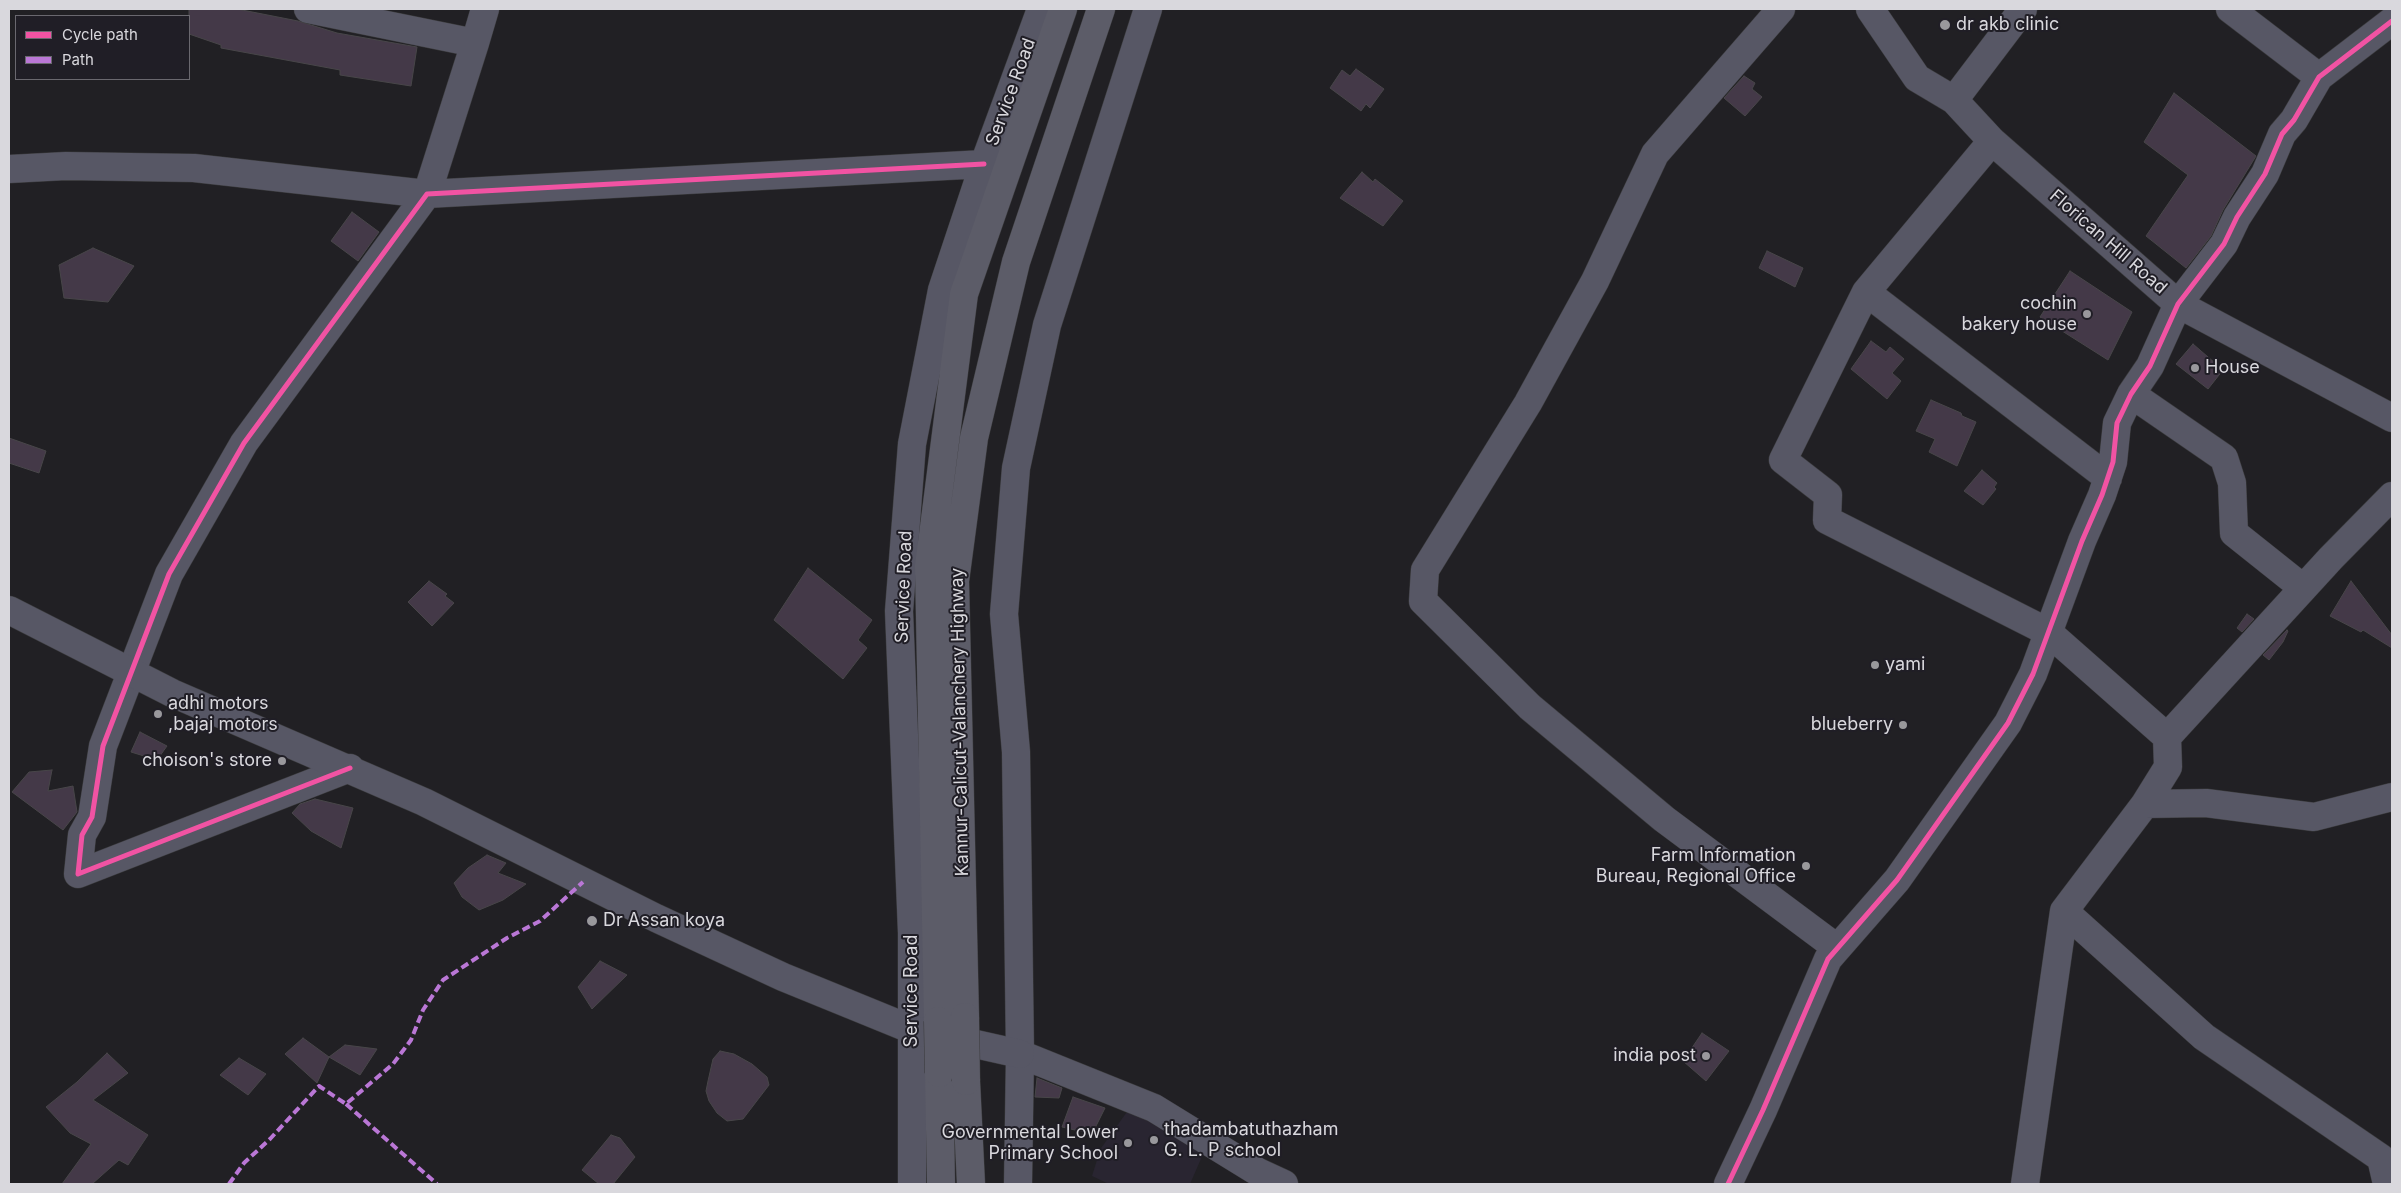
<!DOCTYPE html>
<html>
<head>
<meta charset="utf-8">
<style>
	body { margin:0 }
	#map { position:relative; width:2401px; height:1193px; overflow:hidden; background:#212024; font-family:Inter,sans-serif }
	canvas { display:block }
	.frame { position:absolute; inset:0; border:10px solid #d9d8dd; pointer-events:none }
	.legend { position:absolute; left:15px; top:15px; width:175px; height:65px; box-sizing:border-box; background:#201e26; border:1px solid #6a686f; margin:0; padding:6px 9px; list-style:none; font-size:15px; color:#d9d8dd }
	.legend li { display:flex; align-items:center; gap:10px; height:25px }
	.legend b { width:25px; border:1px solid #6a686f }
</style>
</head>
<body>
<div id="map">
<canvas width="2401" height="1193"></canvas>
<div class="frame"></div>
<ul class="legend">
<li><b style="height:6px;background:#f153a3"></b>Cycle path</li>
<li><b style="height:6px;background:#ba77d6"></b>Path</li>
</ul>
</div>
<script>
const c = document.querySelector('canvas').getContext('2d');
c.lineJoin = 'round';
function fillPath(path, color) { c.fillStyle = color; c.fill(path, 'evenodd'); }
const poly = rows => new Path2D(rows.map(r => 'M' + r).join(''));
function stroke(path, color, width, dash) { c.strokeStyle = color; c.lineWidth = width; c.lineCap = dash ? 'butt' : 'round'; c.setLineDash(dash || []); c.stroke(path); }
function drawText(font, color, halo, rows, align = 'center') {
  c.font = font + ' Inter,sans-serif'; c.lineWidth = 4; c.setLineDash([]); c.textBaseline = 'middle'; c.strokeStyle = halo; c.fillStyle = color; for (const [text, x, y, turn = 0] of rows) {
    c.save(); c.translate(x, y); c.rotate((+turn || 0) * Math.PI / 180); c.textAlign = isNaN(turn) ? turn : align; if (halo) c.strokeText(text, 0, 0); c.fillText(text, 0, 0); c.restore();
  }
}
fillPath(poly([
	[1129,1109,1207,1145,1190,1184,1109,1184,1092,1176,1097,1160,1094,1158]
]), '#292531');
const building = poly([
	[189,9,237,9,298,21,337,33,417,47,411,86,340,75,340,70,221,48,221,45,189,34,189,9],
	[1356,69,1384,89,1370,108,1366,104,1361,111,1330,88,1342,70,1350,76,1356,69],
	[1744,76,1755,83,1752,89,1762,97,1745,116,1724,98,1744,76],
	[2174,93,2256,156,2223,210,2211,236,2186,268,2146,236,2188,175,2144,142,2174,93],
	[1362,172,1373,182,1375,179,1403,201,1383,226,1340,198,1362,172],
	[352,212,379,232,358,261,331,241,352,212],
	[93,248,134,266,108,302,64,298,59,265,93,248],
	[1767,251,1803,268,1795,287,1759,268,1767,251],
	[2070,271,2132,312,2108,360,2040,317,2070,271],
	[1871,341,1886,352,1890,347,1904,359,1892,373,1901,381,1887,399,1851,369,1871,341],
	[2193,344,2223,370,2208,389,2176,364,2193,344],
	[1931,400,1961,413,1962,416,1976,422,1957,466,1929,452,1935,439,1916,431,1931,400],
	[9,438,46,451,39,473,9,463,9,438],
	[1982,470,1997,483,1994,487,1996,489,1983,505,1964,491,1982,470],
	[808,568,872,620,858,640,867,648,843,679,774,620,808,568],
	[429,581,447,594,445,596,454,603,432,626,408,602,429,581],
	[2351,581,2392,635,2392,648,2363,630,2361,632,2330,616,2351,581],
	[2247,614,2254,619,2242,632,2237,628,2247,614],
	[2287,630,2288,631,2283,642,2269,660,2263,655,2287,630],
	[140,732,167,746,157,760,131,752,140,732],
	[52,770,48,791,73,786,77,812,63,830,12,792,29,772,52,770],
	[315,799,353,808,341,848,311,831,292,813,300,804,315,799],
	[487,855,506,863,498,873,526,884,503,900,479,910,462,897,454,883,468,868,487,855],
	[600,961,627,975,592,1009,578,987,600,961],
	[1702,1033,1729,1051,1706,1081,1683,1061,1702,1033],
	[303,1038,329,1057,317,1083,285,1054,303,1038],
	[345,1045,377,1049,360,1075,329,1057,345,1045],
	[720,1051,734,1054,752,1064,767,1077,769,1085,743,1119,727,1121,717,1113,709,1101,706,1091,708,1081,713,1059,720,1051],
	[107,1053,128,1073,93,1100,148,1135,128,1165,119,1160,92,1184,62,1184,91,1144,70,1133,46,1107,77,1082,107,1053],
	[239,1058,266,1074,248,1095,220,1075,239,1058],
	[1037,1078,1062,1088,1059,1098,1035,1097,1037,1078],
	[1073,1097,1105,1108,1092,1134,1062,1127,1073,1097],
	[611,1135,620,1138,635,1157,613,1184,599,1184,582,1170,611,1135]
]);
fillPath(building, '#443948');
stroke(building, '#484649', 1);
const minor = poly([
	[308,9,475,43,485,9],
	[1781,9,1655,154,1595,281,1528,403,1425,570,1423,601,1530,707,1664,819,1837,948],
	[1870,9,1917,78,1954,100,1992,141,2178,304,2392,418],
	[2230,9,2319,77],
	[1954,100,2023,9],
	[1992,141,1866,292,2108,478],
	[9,169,66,166,194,168,427,194,475,43],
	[1866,292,1783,460,1828,495,1827,520,2048,632,2167,737,2168,767,2145,804,2064,911,2204,1037,2381,1158,2387,1184],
	[2131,394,2224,458,2232,483,2234,533,2303,588],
	[2167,737,2331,558,2392,496],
	[350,768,78,874,82,835,92,817,103,746,169,574,244,443,427,194,984,164],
	[2145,804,2206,803,2314,817,2392,797],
	[1020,1054,1154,1108,1258,1172,1284,1184],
	[912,1184,912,933,899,611,912,444,942,290,984,164,1041,9],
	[1018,1184,1020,1054,1016,752,1004,614,1016,468,1047,325,1148,9],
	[1728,1184,1763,1110,1828,959,1897,880,2008,723,2033,674,2082,541,2102,495,2113,462,2117,423,2131,394,2150,366,2178,304,2224,244,2237,217,2265,174,2282,134,2294,120,2319,77,2392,21],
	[2025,1184,2064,911]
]);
const major = poly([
	[9,610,172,693,424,802,656,918,783,977,913,1030,1020,1054]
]);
const highway = poly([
	[965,1017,955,581,974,438,1016,262,1101,9],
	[938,1021,929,566,964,294,1063,9],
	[939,1073,941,1184],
	[966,1081,971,1184]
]);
stroke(minor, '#3b3b3d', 29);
stroke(major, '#3b3b3d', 29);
stroke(highway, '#3b3b3d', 29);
stroke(minor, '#575765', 28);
stroke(major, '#575765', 28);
stroke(highway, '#5c5c68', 28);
const highwayBridge = poly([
	[965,1017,966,1081],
	[938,1021,939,1073]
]);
stroke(highwayBridge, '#3b3b3d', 29, []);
stroke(highwayBridge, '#5c5c68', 28);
stroke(poly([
	[346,1104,437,1184],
	[229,1184,244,1163,270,1139,319,1086,346,1104,393,1064,411,1040,423,1010,443,980,507,938,540,921,583,882]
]), '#ba77d6', 4, [8, 4]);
stroke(poly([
	[350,768,78,874,82,835,92,817,103,746,169,574,244,443,427,194,984,164],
	[1728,1184,1763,1110,1828,959,1897,880,2008,723,2033,674,2082,541,2102,495,2113,462,2117,423,2131,394,2150,366,2178,304,2224,244,2237,217,2265,174,2282,134,2294,120,2319,77,2392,21]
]), '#f153a3', 5);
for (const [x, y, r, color] of [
	[1945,25,6,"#99989c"],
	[2087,314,5,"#99989c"],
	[2195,368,5,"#99989c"],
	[1875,665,5,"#99989c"],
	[158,714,5,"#99989c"],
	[1903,725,5,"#99989c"],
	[282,761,5,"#99989c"],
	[1806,866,5,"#99989c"],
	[592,921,6,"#99989c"],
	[1706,1056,5,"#99989c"],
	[1154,1140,5,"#99989c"],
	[1128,1143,5,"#99989c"]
]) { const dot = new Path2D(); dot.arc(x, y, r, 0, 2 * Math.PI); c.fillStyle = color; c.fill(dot); stroke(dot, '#201e26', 2); }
drawText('18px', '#d9d8dd', '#201e26', [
	["dr akb clinic",1956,25],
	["cochin",2077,304,"right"],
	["bakery house",2077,325,"right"],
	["House",2205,368],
	["yami",1885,665],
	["adhi motors",168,704],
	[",bajaj motors",168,725],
	["blueberry",1893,725,"right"],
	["choison's store",272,761,"right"],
	["Farm Information",1796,856,"right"],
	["Bureau, Regional Office",1796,877,"right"],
	["Dr Assan koya",603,921],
	["india post",1696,1056,"right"],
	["thadambatuthazham",1164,1130],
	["G. L. P school",1164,1151],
	["Governmental Lower",1118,1133,"right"],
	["Primary School",1118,1154,"right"]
], 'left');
drawText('18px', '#d9d8dd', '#201e26', [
	["Service Road",1011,92,-70],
	["Florican Hill Road",2108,242,41],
	["Service Road",904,587,-88],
	["Kannur-Calicut-Valanchery Highway",960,722,-91],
	["Service Road",912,991,-90]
]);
</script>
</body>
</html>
